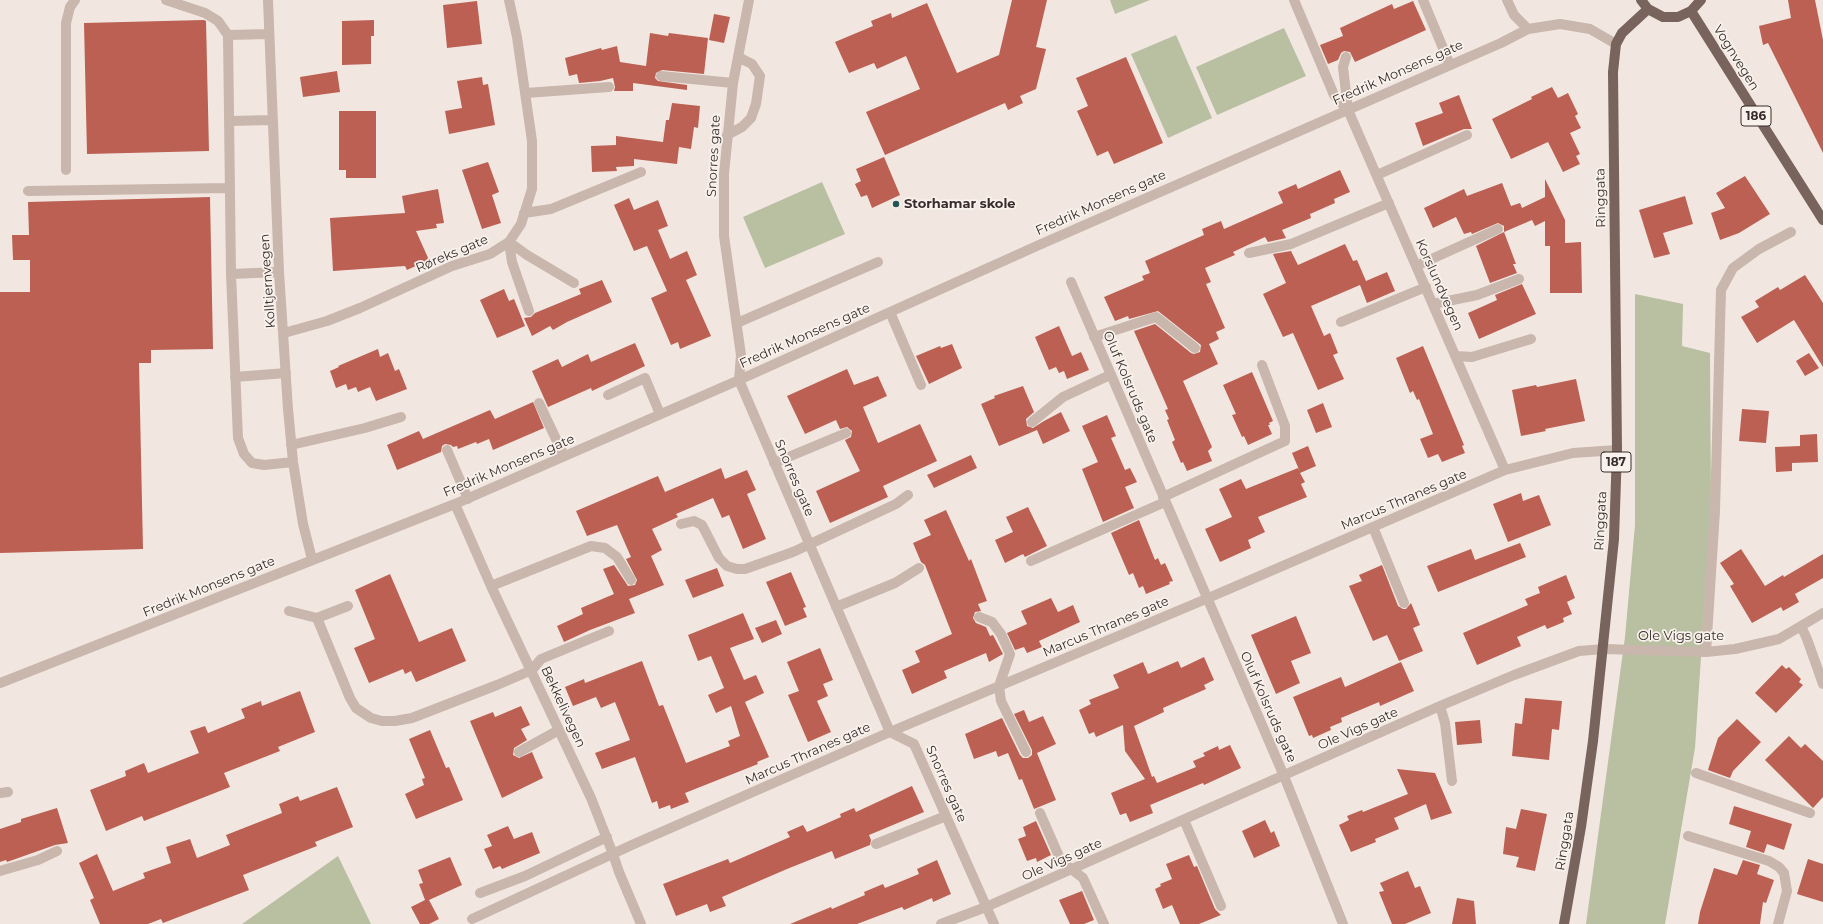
<!DOCTYPE html>
<html>
<head>
<meta charset="utf-8">
<style>
	body { margin:0 }
	canvas { display:block; background:#f1e7e0 }
</style>
</head>
<body>
<canvas width="1823" height="924"></canvas>
<script>
const c = document.querySelector('canvas').getContext('2d');
c.lineJoin = 'round';
function fillPath(path, color) { c.fillStyle = color; c.fill(path, 'evenodd'); }
const poly = rows => new Path2D(rows.map(r => 'M' + r).join(''));
function stroke(path, color, width, dash) { c.strokeStyle = color; c.lineWidth = width; c.lineCap = dash ? 'butt' : 'round'; c.setLineDash(dash || []); c.stroke(path); }
function drawText(font, color, halo, rows, align = 'center') {
  c.font = font + ' Montserrat,sans-serif'; c.lineWidth = 3.5; c.setLineDash([]); c.textBaseline = 'middle'; c.strokeStyle = halo; c.fillStyle = color; for (const [text, x, y, turn = 0] of rows) {
    c.save(); c.translate(x, y); c.rotate((+turn || 0) * Math.PI / 180); c.textAlign = isNaN(turn) ? turn : align; if (halo) c.strokeText(text, 0, 0); c.fillText(text, 0, 0); c.restore();
  }
}
fillPath(poly([
	[1110,0,1150,0,1115,14],
	[1284,28,1306,76,1217,115,1196,67],
	[1176,35,1212,118,1168,138,1131,54],
	[822,182,845,234,765,268,743,217],
	[1635,294,1683,304,1682,346,1710,353,1711,505,1695,748,1665,924,1586,924,1625,637,1635,525],
	[338,856,371,924,242,924]
]), '#b9bfa1');
fillPath(poly([
	[1012,0,1047,0,1036,47,1046,49,1036,89,1020,96,1023,103,1008,110,1005,103,885,155,866,112,920,89,906,56,877,69,874,63,849,73,835,42,873,26,871,21,891,13,892,18,927,3,957,73,999,55],
	[1788,0,1815,0,1823,40,1823,153,1768,43,1763,45,1759,26,1791,18],
	[477,1,482,44,447,48,443,5],
	[1413,1,1426,30,1355,62,1350,52,1344,51,1341,53,1338,60,1328,64,1320,45,1343,36,1340,28,1392,4,1394,9],
	[714,14,730,17,724,43,709,40],
	[204,20,206,21,209,151,87,154,84,23],
	[374,20,374,36,371,36,371,64,342,65,342,21],
	[650,33,668,36,669,33,708,38,704,74,662,70,656,73,655,78,658,81,687,85,687,90,633,83,633,91,614,91,615,87,613,78,600,81,579,83,577,74,569,76,565,58,601,48,602,50,617,46,620,62,646,66],
	[1126,57,1163,143,1114,164,1108,151,1097,156,1077,111,1088,106,1076,78],
	[337,71,340,92,303,97,300,77],
	[482,77,483,85,488,84,495,125,449,134,445,111,462,108,457,81],
	[1552,87,1558,98,1568,93,1578,114,1575,116,1581,128,1570,133,1580,154,1576,156,1580,164,1563,172,1548,142,1511,159,1492,119,1532,99,1531,97],
	[1459,95,1472,129,1464,129,1423,146,1415,123,1443,113,1439,103],
	[672,103,700,106,698,128,694,127,691,149,679,147,677,164,634,159,634,166,616,167,617,171,592,172,591,146,616,145,616,136,663,142,666,120,669,120],
	[339,111,376,111,376,178,346,178,346,170,339,170],
	[884,157,900,195,872,208,867,195,861,197,855,184,861,181,856,169],
	[488,162,499,192,492,195,501,223,482,229,462,170],
	[1340,170,1350,192,1334,199,1335,203,1310,214,1311,218,1282,230,1286,238,1268,242,1265,237,1233,252,1235,255,1205,268,1211,282,1206,284,1225,328,1216,332,1219,339,1209,344,1218,364,1183,381,1212,447,1208,451,1212,461,1187,471,1183,462,1181,463,1172,442,1175,440,1167,420,1169,419,1165,410,1168,409,1134,331,1155,324,1191,353,1194,354,1200,352,1201,345,1158,311,1129,319,1128,316,1115,321,1104,297,1144,280,1142,276,1150,273,1145,261,1204,235,1202,229,1221,221,1224,229,1283,203,1278,192,1296,184,1298,189],
	[1745,176,1770,214,1739,233,1720,240,1711,213,1725,208,1716,193],
	[1545,179,1565,220,1565,243,1581,242,1582,293,1550,293,1550,246,1545,246,1545,221,1535,226,1532,220,1504,232,1504,226,1498,223,1472,234,1471,232,1464,234,1456,217,1433,228,1424,208,1464,189,1467,196,1502,183,1511,206,1520,203,1522,208,1545,197],
	[438,189,444,223,436,224,437,228,416,231,429,260,407,270,405,266,333,271,330,218,405,213,402,196],
	[1685,196,1693,224,1663,233,1670,254,1654,258,1639,210],
	[210,197,213,349,151,350,151,363,139,363,143,549,0,553,0,292,30,292,30,260,13,260,12,235,29,235,28,202],
	[629,198,634,210,658,200,668,226,658,230,670,259,687,251,697,275,686,280,711,336,680,349,678,342,671,345,651,298,667,291,647,246,634,251,614,205],
	[1504,232,1516,264,1513,264,1517,273,1490,283,1476,246],
	[1345,244,1353,261,1357,260,1366,281,1387,272,1395,291,1367,303,1360,285,1311,306,1324,336,1330,333,1338,353,1333,355,1344,379,1318,390,1293,333,1283,337,1263,294,1286,283,1273,254,1291,251,1298,265],
	[1805,275,1823,303,1823,367,1794,320,1757,343,1741,317,1759,307,1755,301,1778,287,1780,290],
	[602,280,612,302,567,322,553,330,550,326,532,336,524,318,531,317,535,313,581,294,579,289],
	[1522,284,1536,314,1479,339,1468,313,1497,300,1495,295],
	[504,289,509,301,514,299,525,326,497,338,480,300],
	[1059,326,1072,356,1081,352,1089,370,1067,379,1064,371,1059,373,1056,367,1049,370,1035,337],
	[635,343,645,366,592,391,591,388,548,407,532,371,558,359,562,367,588,354,591,362],
	[952,344,962,368,929,384,916,356,940,346,941,348],
	[1423,346,1464,445,1462,446,1465,453,1442,462,1438,454,1428,458,1420,439,1433,434,1419,399,1417,400,1413,391,1410,393,1396,358],
	[378,349,380,357,388,353,395,371,399,369,407,389,376,401,370,387,358,392,356,387,348,390,346,384,336,388,330,371,339,367,338,366],
	[1809,353,1819,368,1805,376,1796,361],
	[847,369,854,385,878,376,887,396,863,407,878,443,920,424,937,461,883,486,888,497,830,523,816,491,860,471,845,440,851,437,852,431,847,427,840,429,836,420,805,434,787,396],
	[1252,372,1273,421,1269,423,1270,425,1268,425,1272,434,1248,445,1244,436,1242,437,1232,415,1236,414,1223,385],
	[1576,379,1585,421,1545,429,1546,431,1521,436,1512,390,1536,385,1537,387],
	[1023,386,1034,412,1026,419,1027,426,1033,428,1044,421,1061,412,1070,431,1043,444,1037,430,999,446,981,404,995,398,994,396],
	[533,402,544,428,493,450,489,439,477,444,476,442,458,449,457,446,453,447,451,445,445,444,442,446,441,452,397,470,387,445,419,431,423,439,490,410,495,419],
	[1323,403,1332,427,1316,433,1307,410],
	[1742,409,1769,411,1766,443,1739,441],
	[1107,415,1116,436,1111,438,1125,470,1130,468,1137,482,1125,487,1134,508,1103,522,1082,469,1098,462,1082,426],
	[1817,434,1818,462,1792,463,1792,471,1776,472,1775,447,1800,446,1800,435],
	[1308,446,1316,466,1300,473,1305,482,1301,484,1307,497,1258,517,1265,532,1248,540,1251,548,1220,562,1205,529,1232,517,1219,489,1241,479,1246,489,1298,468,1300,472,1292,453],
	[971,455,977,468,934,488,927,475],
	[721,468,725,479,747,470,756,490,747,494,766,539,743,549,729,515,722,518,713,498,676,514,678,517,652,529,662,550,651,556,664,585,629,599,635,613,590,630,564,642,557,626,583,614,581,608,614,594,603,569,614,565,628,586,635,585,637,580,626,559,631,557,617,525,587,536,576,511,658,476,665,492],
	[1521,493,1523,501,1539,495,1551,525,1508,542,1493,504],
	[1028,507,1047,546,1025,557,1023,554,1005,563,995,540,1013,532,1006,517],
	[946,510,969,561,971,559,987,601,978,604,981,611,975,612,973,618,976,623,986,627,990,636,993,635,1003,654,989,662,986,653,944,671,947,678,912,694,902,670,920,662,915,651,952,634,925,565,921,562,913,543,931,535,924,520],
	[1139,520,1155,560,1158,558,1161,565,1165,563,1173,581,1169,582,1170,584,1146,594,1143,586,1139,588,1133,573,1129,575,1111,533],
	[1520,543,1526,557,1438,592,1427,566,1471,549,1475,560],
	[1741,549,1765,586,1783,575,1784,577,1823,554,1823,578,1795,594,1799,602,1783,611,1781,607,1752,623,1730,586,1734,584,1720,563],
	[1382,565,1398,606,1403,609,1406,609,1411,603,1420,625,1413,628,1423,651,1399,661,1387,635,1373,641,1349,586,1362,581,1359,575],
	[717,568,724,586,693,598,685,580],
	[791,572,806,607,803,608,807,617,785,626,766,582],
	[390,574,419,642,452,628,466,661,416,682,411,671,405,674,403,669,369,683,354,648,375,639,355,590],
	[1566,575,1575,598,1567,602,1572,614,1563,618,1564,622,1547,629,1545,625,1517,637,1521,646,1477,665,1463,633,1528,605,1525,599,1540,593,1538,587],
	[1051,598,1058,612,1073,605,1080,622,1039,641,1042,647,1027,653,1024,647,1015,650,1007,633,1027,624,1021,611],
	[743,613,754,639,730,648,744,680,756,675,764,693,745,702,769,757,757,762,758,764,685,793,689,802,671,809,670,805,659,809,657,801,652,803,635,757,602,769,595,753,630,740,615,702,601,708,596,697,573,706,565,687,584,679,585,683,642,661,659,706,663,705,686,763,730,746,728,741,740,736,731,706,716,713,708,695,724,688,711,656,698,661,688,635],
	[1296,616,1311,653,1291,661,1300,683,1276,694,1251,635],
	[776,620,782,634,762,643,755,628],
	[820,648,833,680,823,684,828,696,817,701,831,732,808,742,788,695,799,691,787,662],
	[1204,657,1214,680,1204,685,1206,689,1163,708,1164,712,1134,726,1152,777,1154,776,1157,783,1196,767,1193,761,1205,756,1203,753,1218,746,1219,750,1230,745,1241,768,1204,785,1203,783,1150,805,1153,813,1130,822,1126,813,1120,815,1111,793,1145,779,1125,751,1123,725,1096,737,1094,732,1089,734,1079,710,1091,704,1089,700,1119,688,1113,675,1143,662,1148,674,1178,661,1181,668],
	[1401,662,1414,691,1380,706,1379,702,1341,718,1342,722,1330,727,1331,730,1313,738,1312,735,1309,736,1293,697,1341,677,1345,687],
	[1782,665,1786,669,1789,667,1801,679,1799,682,1803,685,1776,713,1755,693],
	[300,691,315,732,278,747,280,751,224,773,230,787,144,821,142,816,106,831,90,790,126,776,125,771,144,763,148,773,199,753,190,731,205,726,208,733,245,718,241,709,261,701,262,706],
	[1525,698,1562,701,1559,730,1552,729,1549,760,1512,756,1515,723,1522,724],
	[521,706,530,725,521,729,527,740,514,748,513,755,519,758,532,752,543,778,502,798,470,721,493,712,495,717],
	[1024,710,1029,722,1043,716,1056,744,1037,753,1056,800,1034,809,1022,779,1019,780,1008,753,998,757,996,751,974,759,965,734,1002,718,1020,755,1023,758,1028,758,1032,755,1032,750,1014,714],
	[1737,719,1761,742,1733,771,1730,778,1708,770,1718,738],
	[1480,720,1482,743,1457,745,1455,722],
	[430,730,446,768,449,767,463,800,416,819,405,794,424,785,422,779,425,778,409,739],
	[1789,736,1801,748,1805,744,1823,761,1823,797,1813,808,1765,760],
	[1397,769,1435,773,1452,813,1431,820,1426,804,1394,818,1399,829,1375,839,1376,842,1351,852,1339,825,1349,820,1347,816,1362,810,1363,812,1408,794],
	[912,786,924,812,869,835,871,840,870,845,835,859,832,851,787,869,722,897,726,906,710,912,707,904,676,916,663,884,728,859,730,863,790,837,787,832,803,825,807,832,841,817,840,814,854,808,856,812],
	[337,787,353,827,315,842,317,846,243,875,249,890,163,923,161,919,148,924,100,924,90,900,94,898,79,863,97,854,113,891,145,878,143,873,171,863,166,847,190,839,197,858,230,845,226,835,282,813,279,804,298,796,300,801],
	[1734,806,1792,824,1784,850,1767,844,1764,853,1746,847,1751,831,1729,824],
	[57,808,68,843,55,845,7,862,6,860,0,862,0,829,21,822,21,819],
	[1521,809,1547,814,1535,871,1516,867,1519,857,1503,854,1506,827,1516,829],
	[1265,820,1271,833,1274,831,1280,846,1254,858,1242,831],
	[1036,821,1051,855,1037,862,1036,858,1027,861,1018,839,1026,836,1023,827],
	[508,826,514,839,532,832,540,853,502,869,500,866,493,869,484,849,492,846,487,835],
	[1189,855,1194,867,1197,866,1215,909,1221,915,1199,924,1180,924,1172,905,1163,909,1155,889,1161,886,1160,884,1172,879,1166,864],
	[450,857,462,885,429,900,439,919,429,924,420,924,411,907,425,900,419,884,423,883,418,870],
	[1808,859,1823,864,1823,902,1797,894],
	[937,860,951,894,933,902,932,898,904,910,902,907,857,924,790,924,831,907,832,909,865,895,864,892,883,884,885,888,919,874,917,869],
	[1743,860,1760,865,1757,874,1774,880,1766,903,1763,902,1760,924,1698,924,1700,912,1714,868,1737,875],
	[1408,871,1415,888,1420,886,1431,913,1405,924,1392,924,1379,892,1384,891,1380,883],
	[1082,891,1094,920,1084,924,1070,924,1059,900],
	[1457,898,1474,901,1476,924,1452,924]
]), '#bc6053');
stroke(poly([
	[166,0,205,13,218,21,228,35,231,274,238,438,244,454,252,463,264,465,293,462],
	[268,0,279,272,288,409,293,462,303,524,312,559],
	[749,0,733,83,724,174,724,236,741,355,739,380,890,732,914,744,994,924],
	[1294,0,1334,95,1348,110,1343,67,1346,57],
	[1423,0,1450,65],
	[1507,0,1514,15,1528,29],
	[228,35,269,34],
	[661,76,733,83],
	[526,93,609,87],
	[1348,110,1505,470],
	[230,121,272,120],
	[727,135,742,127,751,118,756,104,760,76,752,64,738,57],
	[66,170,66,23,70,7,75,0],
	[1377,175,1467,135],
	[28,191,229,188],
	[524,213,551,209,641,172],
	[1249,253,1291,244,1389,203],
	[1416,266,1498,229],
	[231,274,279,272],
	[1071,282,1284,776,1343,924],
	[1433,304,1477,295,1519,279],
	[529,311,512,262,509,242,527,255,574,283],
	[890,312,921,385],
	[1341,322,1426,287],
	[737,323,878,262],
	[284,333,327,321,360,308,452,266,490,254,509,242,521,224,532,189,532,141,517,37,509,0],
	[1094,337,1156,317,1195,348],
	[1456,356,1472,357,1531,339],
	[235,377,286,373],
	[608,395,645,378,660,414],
	[539,403,564,456],
	[1032,422,1063,397,1110,375],
	[291,445,365,428,401,417],
	[447,450,468,499],
	[774,463,846,433],
	[1163,497,1285,441,1285,426,1262,365],
	[455,504,491,586,591,798,613,854,619,872,641,924],
	[681,524,694,521,702,525,719,558,727,566,737,569,745,569,793,552,896,504,908,495],
	[1373,527,1404,603],
	[1031,561,1165,502],
	[491,586,591,546,605,548,617,557,631,580],
	[836,607,895,583,919,568],
	[289,611,317,618,348,606],
	[979,617,992,622,1001,634,1010,654,999,686,1001,701,1026,752],
	[317,618,350,698,356,708,371,718,382,721,395,721,412,718,497,685,532,670,541,659,609,631],
	[1801,626,1807,639,1823,684],
	[1706,652,1715,511,1721,290,1733,268,1759,249,1791,232],
	[0,683,455,504,739,380,1039,245,1501,43,1528,29,1560,24,1590,29,1616,44],
	[1440,706,1445,723,1452,781],
	[519,752,559,730],
	[1696,773,1810,813],
	[0,793,8,792],
	[1040,813,1061,861,1083,878,1104,924],
	[1184,820,1221,906],
	[1688,836,1769,861,1779,867,1784,873,1787,891,1778,924],
	[876,844,946,816],
	[0,871,38,860,57,851],
	[480,893,525,876,607,837],
	[472,919,634,844,890,732,1206,599,1505,470,1573,453,1617,450],
	[941,924,986,907,1440,706,1514,675,1579,651,1604,649,1706,652,1735,649,1779,639,1823,613]
]), '#c9b6ad', 10);
stroke(poly([
	[1641,0,1648,9,1663,17,1678,17,1691,11,1701,0],
	[1691,11,1823,220],
	[1564,924,1581,827,1593,741,1614,539,1617,450,1613,72,1616,44,1622,33,1648,9]
]), '#78635d', 10);
for (const [x, y, r, color] of [
	[896,204,4,"#235653"]
]) { const dot = new Path2D(); dot.arc(x, y, r, 0, 2 * Math.PI); c.fillStyle = color; c.fill(dot); stroke(dot, '#f9f2ec', 1.5); }
for (const [x, y, w] of [
	[1756,116,30],
	[1616,462,30]
]) { const box = new Path2D(); box.roundRect(x - w / 2, y - 10, w, 20, 3); c.fillStyle = '#f9f2ec'; c.fill(box); stroke(box, '#382d2b', 1); }
drawText('bold 12px', '#382d2b', null, [
	["186",1756,116],
	["187",1616,462]
]);
drawText('13px', '#382d2b', '#f9f2ec', [
	["Vognvegen",1736,58,58],
	["Fredrik Monsens gate",1398,73,-24],
	["Snorres gate",714,156,-87],
	["Ringgata",1601,198,-91],
	["Fredrik Monsens gate",1101,203,-24],
	["Røreks gate",452,254,-23],
	["Kolltjernvegen",268,281,-94],
	["Korslundvegen",1439,285,66],
	["Fredrik Monsens gate",805,336,-24],
	["Oluf Kolsruds gate",1130,387,67],
	["Fredrik Monsens gate",509,466,-23],
	["Snorres gate",794,478,67],
	["Marcus Thranes gate",1404,500,-23],
	["Ringgata",1601,521,-87],
	["Fredrik Monsens gate",209,587,-22],
	["Marcus Thranes gate",1106,627,-23],
	["Ole Vigs gate",1681,636],
	["Bekkelivegen",563,707,65],
	["Oluf Kolsruds gate",1268,707,66],
	["Ole Vigs gate",1358,729,-24],
	["Marcus Thranes gate",808,754,-24],
	["Snorres gate",946,784,66],
	["Ringgata",1565,841,-81],
	["Ole Vigs gate",1062,860,-24]
]);
drawText('bold 13px', '#382d2b', '#f9f2ec', [
	["Storhamar skole",904,204]
], 'left');
</script>
</body>
</html>
